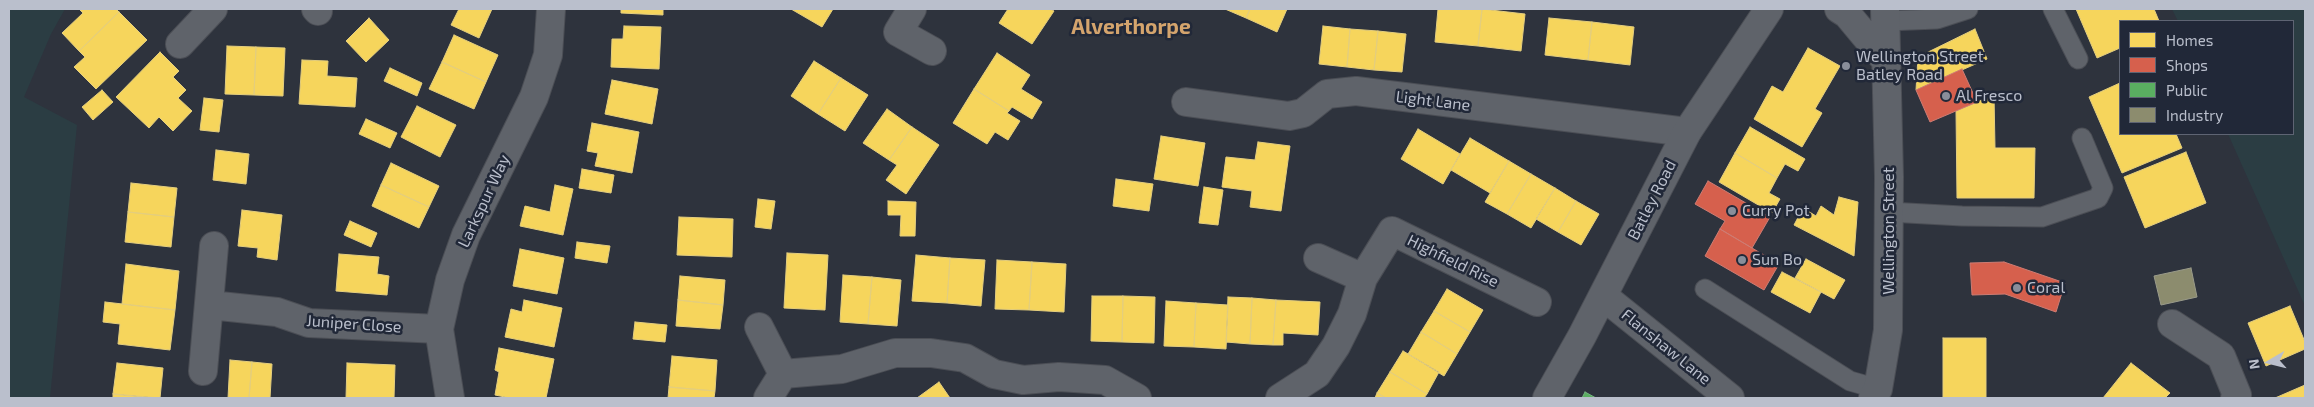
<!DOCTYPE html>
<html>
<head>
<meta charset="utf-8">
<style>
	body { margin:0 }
	#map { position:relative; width:2314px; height:407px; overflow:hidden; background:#2e333d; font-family:"Exo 2",sans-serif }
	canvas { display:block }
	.frame { position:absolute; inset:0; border:10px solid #babfcc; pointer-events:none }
	.legend { position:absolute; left:2119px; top:20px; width:175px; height:115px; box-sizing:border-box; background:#212838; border:1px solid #5e6473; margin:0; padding:6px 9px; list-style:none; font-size:15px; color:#babfcc }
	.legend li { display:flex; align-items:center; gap:10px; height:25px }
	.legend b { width:25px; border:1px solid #5e6473 }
	.north { position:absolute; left:2244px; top:337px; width:50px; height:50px; -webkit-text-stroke:4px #212838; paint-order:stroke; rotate:262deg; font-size:14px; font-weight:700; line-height:20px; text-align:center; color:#babfcc }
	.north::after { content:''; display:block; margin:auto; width:18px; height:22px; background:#babfcc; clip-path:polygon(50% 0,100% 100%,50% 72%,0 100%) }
</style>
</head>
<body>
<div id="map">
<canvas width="2314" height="407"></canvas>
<div class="frame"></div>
<ul class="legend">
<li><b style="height:14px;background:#f6d55c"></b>Homes</li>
<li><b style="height:14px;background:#d6604d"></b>Shops</li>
<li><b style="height:14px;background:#5aae61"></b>Public</li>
<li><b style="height:14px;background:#8c8c6e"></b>Industry</li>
</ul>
<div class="north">N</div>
</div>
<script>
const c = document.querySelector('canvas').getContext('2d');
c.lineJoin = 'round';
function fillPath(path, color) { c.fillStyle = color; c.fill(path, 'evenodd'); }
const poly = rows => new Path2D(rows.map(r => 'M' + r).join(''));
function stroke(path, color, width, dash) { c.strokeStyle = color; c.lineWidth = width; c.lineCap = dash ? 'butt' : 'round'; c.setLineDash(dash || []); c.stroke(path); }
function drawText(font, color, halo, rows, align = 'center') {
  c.font = font + ' "Exo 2",sans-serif'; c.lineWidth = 5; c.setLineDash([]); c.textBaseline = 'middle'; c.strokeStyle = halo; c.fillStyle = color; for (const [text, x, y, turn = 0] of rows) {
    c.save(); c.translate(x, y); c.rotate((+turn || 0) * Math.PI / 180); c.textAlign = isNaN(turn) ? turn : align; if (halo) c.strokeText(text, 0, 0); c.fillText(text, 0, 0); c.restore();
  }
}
fillPath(poly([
	[9,9,65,9,51,34,24,97,77,125,50,398,9,398],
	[2172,9,2305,9,2305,306,2228,134,2293,134,2293,21,2178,21]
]), '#2b3d43');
const homes = poly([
	[79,9,116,9,119,12,79,51,62,33,83,13,79,9],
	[459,9,492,9,479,38,451,25,459,9],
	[621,9,663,9,663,15,621,13,621,9],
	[791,9,833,9,822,27,791,9],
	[1008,9,1050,9,1054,11,1032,44,999,23,1008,9],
	[1225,9,1250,9,1246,18,1225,9],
	[1250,9,1287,9,1277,32,1246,18,1250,9],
	[1438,9,1482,9,1478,46,1435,42,1438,9],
	[1482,9,1525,14,1521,51,1478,46,1482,9],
	[2076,9,2154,9,2159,21,2120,21,2120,48,2097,58,2076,9],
	[119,12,147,40,96,89,74,67,85,57,79,51,119,12],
	[369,18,389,40,366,62,346,41,369,18],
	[1549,18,1592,22,1588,60,1545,55,1549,18],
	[1592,22,1634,27,1630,65,1588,60,1592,22],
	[624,26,661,27,659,69,611,67,612,39,623,39,624,26],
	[1323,26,1350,29,1347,67,1319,64,1323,26],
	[1350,29,1378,31,1374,70,1347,67,1350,29],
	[1975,29,1987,59,1916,90,1918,57,1975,29],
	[1378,31,1406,34,1402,72,1374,70,1378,31],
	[454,35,498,55,486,82,442,62,454,35],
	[227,46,256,47,254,95,225,94,227,46],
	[256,47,285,48,283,96,254,95,256,47],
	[1808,48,1840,66,1815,109,1822,113,1802,147,1754,119,1772,86,1783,92,1808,48],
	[160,52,179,71,173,77,186,90,178,98,192,111,173,131,159,117,149,128,116,97,160,52],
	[997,53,1030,75,1021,89,1042,102,1032,119,1012,107,1009,111,974,89,997,53],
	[302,60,328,61,327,76,357,78,355,107,299,104,302,60],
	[814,61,841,78,818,114,791,96,814,61],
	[442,62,486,82,474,109,429,89,442,62],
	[390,68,422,83,417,96,384,81,390,68],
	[841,78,868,95,845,131,818,114,841,78],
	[612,80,658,89,652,124,605,114,612,80],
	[2120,83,2120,134,2176,134,2182,148,2122,173,2089,97,2120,83],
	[974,89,1009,111,1007,113,1020,121,1008,140,995,132,987,144,953,123,974,89],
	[102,90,113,102,93,120,82,107,102,90],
	[1994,95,1995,148,2035,148,2034,198,1957,198,1956,111,1994,95],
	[204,98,223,100,219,132,200,130,204,98],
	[417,106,456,125,440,157,401,137,417,106],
	[887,109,912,127,889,160,863,143,887,109],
	[366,119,397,133,390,148,359,134,366,119],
	[592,123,639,132,632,173,595,166,598,153,587,151,592,123],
	[912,127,939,145,906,194,886,180,897,165,889,160,912,127],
	[1750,127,1805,159,1798,171,1785,164,1777,178,1735,153,1750,127],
	[1418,129,1460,154,1443,184,1401,159,1418,129],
	[1161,136,1205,143,1198,186,1154,179,1161,136],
	[1470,138,1509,161,1490,193,1451,170,1470,138],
	[1258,142,1290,146,1281,211,1250,207,1252,191,1222,187,1226,157,1255,160,1258,142],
	[216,150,249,154,246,184,213,180,216,150],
	[2186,152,2206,203,2145,228,2124,177,2186,152],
	[1735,153,1777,178,1769,193,1780,199,1772,213,1719,182,1735,153],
	[1509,161,1531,174,1507,214,1485,202,1509,161],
	[391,163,439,186,429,207,381,185,391,163],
	[582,169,614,175,611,193,579,188,582,169],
	[1531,174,1555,188,1531,228,1507,214,1531,174],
	[1116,179,1153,184,1149,211,1113,206,1116,179],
	[131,183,177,188,174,217,128,212,131,183],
	[381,185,429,207,419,228,372,206,381,185],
	[555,185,573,189,563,235,520,226,525,206,550,212,555,185],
	[1204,187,1223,190,1218,225,1199,223,1204,187],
	[1555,188,1576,201,1558,232,1536,219,1555,188],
	[1839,197,1858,202,1854,256,1794,225,1803,208,1816,216,1821,206,1834,215,1839,197],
	[758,199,775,201,771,229,755,227,758,199],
	[888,201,916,202,915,236,900,236,901,215,888,215,888,201],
	[1576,201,1599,214,1581,245,1558,232,1576,201],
	[242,210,282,215,277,260,257,257,258,248,238,246,242,210],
	[128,212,174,217,171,247,125,242,128,212],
	[679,217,733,219,732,257,677,255,679,217],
	[350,221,377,233,371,247,344,235,350,221],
	[577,242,610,246,607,263,575,258,577,242],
	[520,249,564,258,557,294,513,286,520,249],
	[787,253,828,255,825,310,784,308,787,253],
	[339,254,379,257,377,274,389,276,387,295,336,291,339,254],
	[916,255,950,258,947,303,912,301,916,255],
	[950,258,985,260,981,306,947,303,950,258],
	[1806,259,1845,280,1834,299,1795,278,1806,259],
	[997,260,1032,262,1029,310,995,309,997,260],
	[1032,262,1066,264,1064,312,1029,310,1032,262],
	[126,264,179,271,175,310,122,304,126,264],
	[1782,272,1821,292,1810,313,1771,292,1782,272],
	[843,275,872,277,868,324,840,322,843,275],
	[680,276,725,280,723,305,678,300,680,276],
	[872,277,901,280,897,326,868,324,872,277],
	[1447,289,1483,310,1470,332,1434,311,1447,289],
	[1092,296,1123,296,1122,342,1091,341,1092,296],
	[1123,296,1155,297,1154,343,1122,342,1123,296],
	[1228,297,1252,298,1250,344,1226,342,1228,297],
	[1252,298,1276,300,1273,345,1250,344,1252,298],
	[524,300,562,308,554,347,505,337,511,309,522,312,524,300],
	[678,300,723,305,720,329,676,326,678,300],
	[1276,300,1320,302,1318,335,1283,333,1283,345,1273,345,1276,300],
	[1166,301,1196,303,1194,347,1164,346,1166,301],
	[105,302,175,310,170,350,118,344,120,324,103,322,105,302],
	[1196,303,1228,305,1226,349,1194,347,1196,303],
	[2290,306,2305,342,2305,349,2266,366,2248,323,2290,306],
	[1434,311,1470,332,1457,354,1421,332,1434,311],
	[635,322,667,325,665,342,633,339,635,322],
	[1421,332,1457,354,1444,376,1408,354,1421,332],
	[1943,338,1986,338,1986,398,1943,398,1943,338],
	[499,348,554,359,546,398,510,398,495,395,499,372,495,370,499,348],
	[1403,351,1439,372,1427,394,1390,372,1403,351],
	[672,356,717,360,715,391,669,387,672,356],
	[230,360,252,362,249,398,228,398,230,360],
	[252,362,272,364,270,398,249,398,252,362],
	[117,363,163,368,160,398,113,394,117,363],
	[347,363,395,365,394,398,346,398,347,363],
	[2131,363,2170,393,2165,398,2103,398,2131,363],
	[1390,372,1427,394,1424,398,1386,398,1377,393,1390,372],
	[939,382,950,398,917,398,939,382],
	[2305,385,2305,398,2275,398,2305,385],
	[669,387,715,391,714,398,668,398,669,387],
	[1377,393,1386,398,1375,398,1377,393],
	[113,394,153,398,113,398,113,394]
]);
fillPath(homes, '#f6d55c');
stroke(homes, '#e4ce7e', 1);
const shops = poly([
	[1962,69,1977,102,1930,122,1916,90,1962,69],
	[1708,181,1770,217,1752,248,1720,229,1725,221,1695,204,1708,181],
	[1720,229,1779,264,1764,290,1705,256,1720,229],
	[2004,262,2065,283,2056,312,2005,294,1972,295,1970,263,2004,262]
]);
fillPath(shops, '#d6604d');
stroke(shops, '#ce7c73', 1);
const public = poly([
	[1585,392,1596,398,1582,398,1585,392]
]);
fillPath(public, '#5aae61');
stroke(public, '#77b381', 1);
const industry = poly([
	[2191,268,2197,297,2161,305,2154,276,2191,268]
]);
fillPath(industry, '#8c8c6e');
stroke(industry, '#9a9b8a', 1);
const service = poly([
	[2053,9,2078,59],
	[1886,21,1937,19,1968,9],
	[1889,212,1962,216,2042,217,2098,198,2103,188,2082,138],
	[1705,289,1850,381,1878,389]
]);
const minor = poly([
	[316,9,318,11],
	[912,9,898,32,932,51],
	[1839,9,1847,14,1887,62],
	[180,44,213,9],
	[1186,102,1289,116,1303,113,1327,94,1356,91,1687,132],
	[1318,258,1363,278],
	[210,305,277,312,309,323,439,329],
	[2172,324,2221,356,2237,395,2235,398],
	[759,327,783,374,768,398],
	[203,371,214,246],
	[783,374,842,369,895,353,931,353,965,358,994,374,1023,380,1059,377,1105,380,1137,398],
	[450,398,439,329,450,280,466,235,534,97,548,55,551,9],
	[1280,398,1317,374,1336,346,1352,314,1363,278,1392,231,1537,302],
	[1873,398,1878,389,1888,330,1889,177,1885,9]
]);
const tertiary = poly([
	[1603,296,1730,398],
	[1547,398,1582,336,1687,132,1769,9]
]);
stroke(service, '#4b4e55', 21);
stroke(minor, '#4b4e55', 30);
stroke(tertiary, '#4b4e55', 30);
stroke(service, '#5f636a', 19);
stroke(minor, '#5f636a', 28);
stroke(tertiary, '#5f636a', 28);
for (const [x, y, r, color] of [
	[1846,66,5,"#898e9a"],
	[1946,96,5,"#898e9a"],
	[1732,211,5,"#898e9a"],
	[1742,260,5,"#898e9a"],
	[2017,288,5,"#898e9a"]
]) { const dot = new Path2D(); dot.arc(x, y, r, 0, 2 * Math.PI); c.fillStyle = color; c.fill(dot); stroke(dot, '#212838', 2); }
drawText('16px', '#babfcc', '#212838', [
	["Wellington Street",1856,57],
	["Batley Road",1856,75],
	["Al Fresco",1956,96],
	["Curry Pot",1742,211],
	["Sun Bo",1752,260],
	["Coral",2027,288]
], 'left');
drawText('16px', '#babfcc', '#212838', [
	["Light Lane",1433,101,7],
	["Batley Road",1652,200,-63],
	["Larkspur Way",484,201,-65],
	["Wellington Street",1889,231,-90],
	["Highfield Rise",1453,261,26],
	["Juniper Close",354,324,4],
	["Flanshaw Lane",1666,347,39]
]);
drawText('bold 21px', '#d4a46d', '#212838', [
	["Alverthorpe",1131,27]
]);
</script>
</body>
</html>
